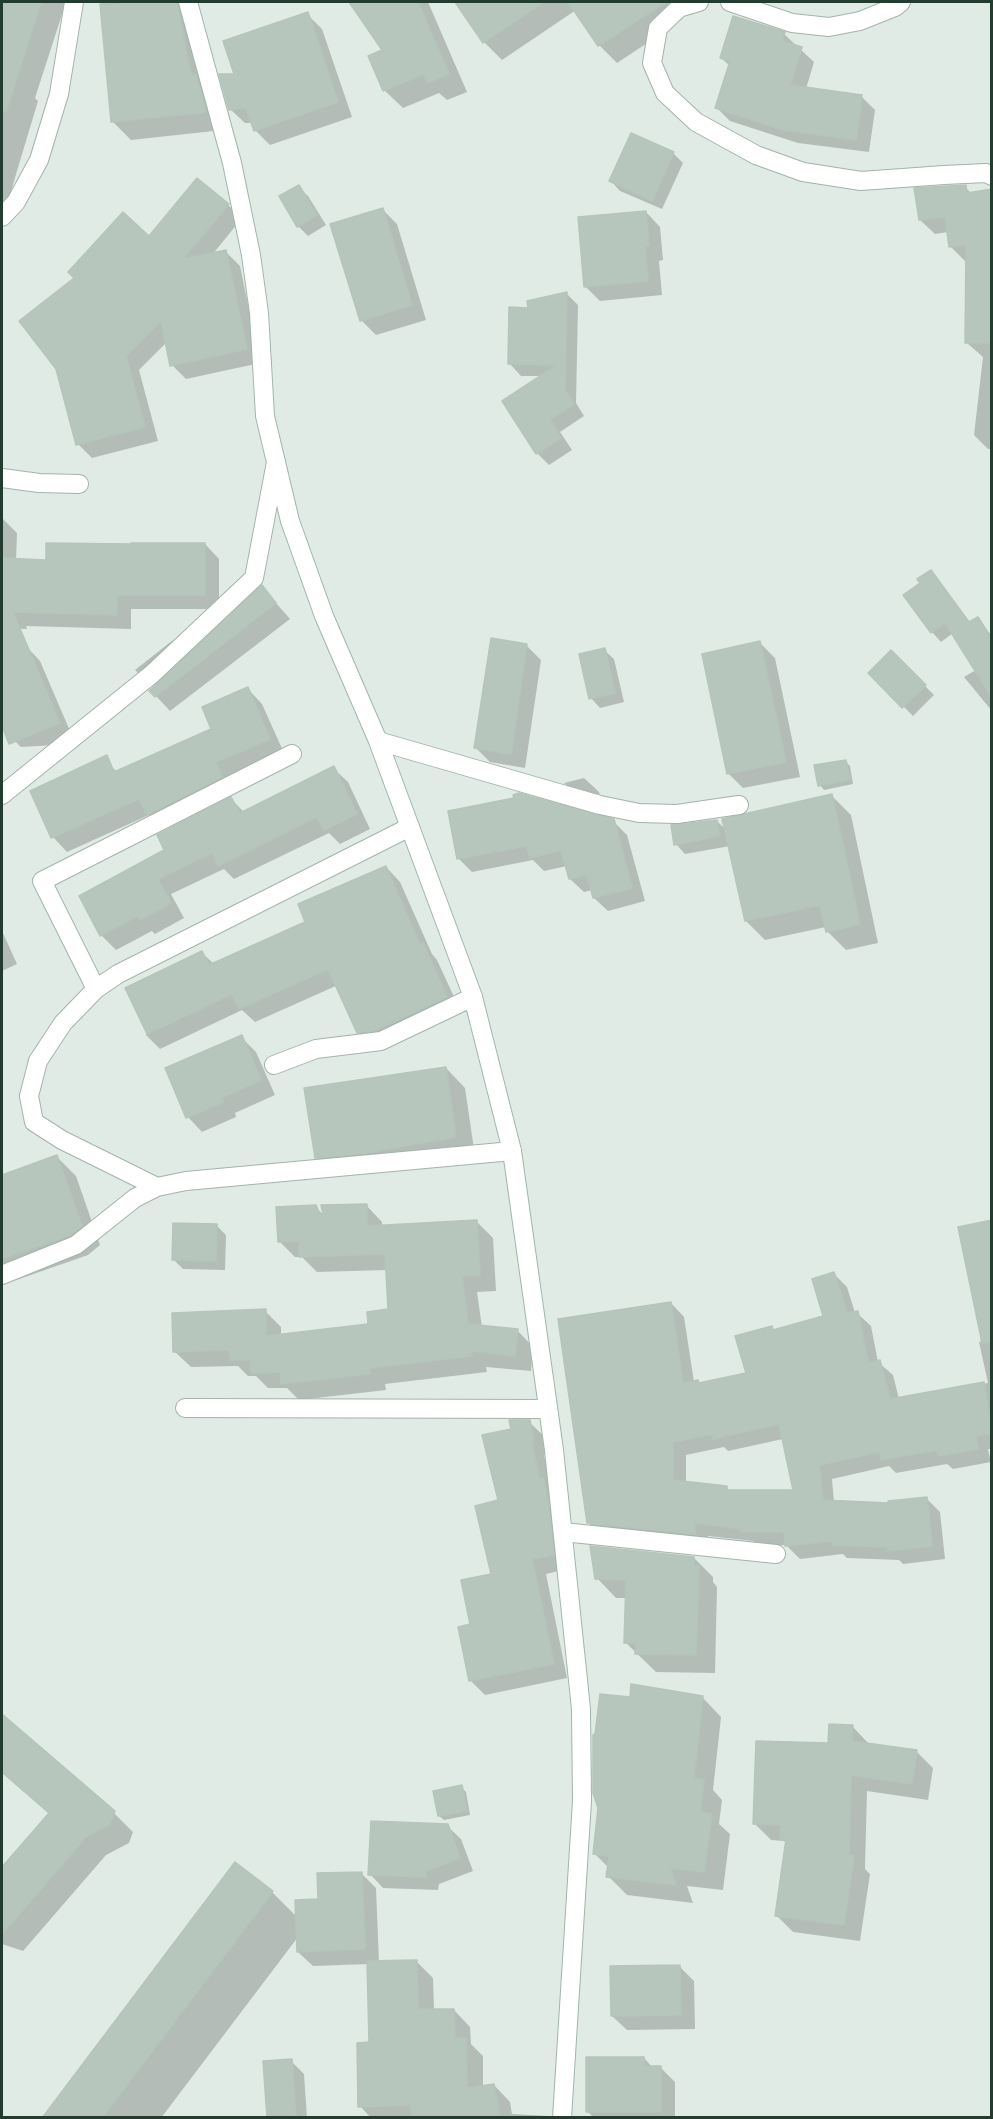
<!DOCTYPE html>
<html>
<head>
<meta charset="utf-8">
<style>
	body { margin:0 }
	#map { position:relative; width:993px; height:2119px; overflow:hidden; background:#e1ebe5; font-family:Overpass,sans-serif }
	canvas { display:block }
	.frame { position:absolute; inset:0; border:3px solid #223c2f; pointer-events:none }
</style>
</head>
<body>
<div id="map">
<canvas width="993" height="2119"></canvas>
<div class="frame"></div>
</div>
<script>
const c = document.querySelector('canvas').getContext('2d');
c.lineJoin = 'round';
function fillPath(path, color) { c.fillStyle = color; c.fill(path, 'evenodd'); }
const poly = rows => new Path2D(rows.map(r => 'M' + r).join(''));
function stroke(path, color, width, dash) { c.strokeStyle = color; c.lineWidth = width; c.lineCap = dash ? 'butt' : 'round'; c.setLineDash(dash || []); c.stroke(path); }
fillPath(poly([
	[2,2,66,2,35,98,38,101,2,221],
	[107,2,179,2,195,17,223,130,131,140,113,122],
	[351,2,428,2,467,92,447,100,439,93,403,108,384,90,385,51],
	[456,2,670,2,681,18,668,31,658,21,664,32,617,63,599,45,576,10,502,60,484,42],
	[307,14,322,29,352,117,270,145,255,130,253,123,245,123,230,109,237,75],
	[784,34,814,62,806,89,861,96,875,110,869,152,798,143,730,121,717,108,730,66,721,58],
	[631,135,673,153,683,163,662,209,620,191,611,181],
	[298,187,308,196,326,225,308,236,298,226],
	[965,187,972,194,992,191,992,449,988,449,974,435,983,357,967,343,967,261,965,261,951,247,948,232,935,234,920,220],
	[228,205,242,218,212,255,226,252,240,266,260,363,186,379,172,365,167,342,139,370,158,441,92,458,78,444,149,238],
	[382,209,397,224,426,320,376,335,361,320],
	[646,212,660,227,663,260,659,261,662,295,600,301,585,286],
	[566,293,578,305,576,403,584,416,560,432,572,450,549,465,537,453,543,376,521,376,510,364,530,309],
	[2,518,17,533,16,561,47,562,205,544,219,559,219,609,131,609,131,629,26,626,27,629,2,628],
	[930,572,940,582,970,623,977,619,992,636,992,711,964,677,976,670,953,633,941,642,932,632,922,584],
	[262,587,290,619,170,711,156,696,186,658,184,656,151,686,135,670,173,640,189,656],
	[760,643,775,658,800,777,743,788,729,774],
	[526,645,541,660,525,768,490,762,476,748],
	[26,646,40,661,73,738,56,745,21,747,6,732,2,722,2,656],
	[604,650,614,659,624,702,600,708,591,698],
	[891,652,934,695,913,716,870,673],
	[248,689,262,704,284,753,163,829,149,815,67,852,53,837,32,791,110,765,117,772,213,730],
	[845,761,850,766,853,784,824,790,820,785],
	[333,768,348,782,370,829,340,844,329,833,234,879,224,869,171,894,184,918,155,934,152,931,116,950,101,935,166,851,231,799,244,812],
	[584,778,599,792,602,803,578,796,564,783],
	[832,796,851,815,878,943,846,950,827,931,826,927,765,940,746,921,730,846,685,854,676,844,717,821,727,831],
	[515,799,613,821,627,835,645,901,608,911,594,898,592,890,584,892,570,879,567,866,544,871,533,860,472,872,458,858],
	[386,867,400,882,432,954,437,960,461,1012,373,1047,358,1032,338,985,255,1022,242,1010,160,1049,146,1035,146,1028,202,953,214,964,307,922],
	[2,931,17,964,2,971],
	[241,1037,256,1052,275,1095,235,1113,236,1117,202,1132,188,1117],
	[446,1068,465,1088,475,1156,386,1172,335,1176,316,1157],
	[57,1157,76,1176,100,1245,88,1255,2,1285,2,1176],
	[366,1205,382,1222,382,1227,477,1222,493,1238,496,1291,477,1292,482,1327,517,1330,533,1347,531,1371,486,1367,487,1372,385,1384,386,1390,299,1400,287,1388,268,1388,256,1376,248,1376,238,1366,191,1367,174,1351,265,1311,281,1327,281,1336,370,1325,389,1311,387,1270,317,1272,302,1257,295,1257,279,1241,315,1207,325,1216],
	[992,1221,992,1449,988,1449,991,1462,953,1469,947,1464,896,1473,889,1466,832,1479,834,1502,890,1504,926,1498,940,1512,945,1559,903,1564,899,1560,847,1558,843,1554,800,1559,786,1545,756,1545,753,1541,708,1536,708,1547,602,1536,588,1522,671,1303,684,1317,694,1382,698,1381,700,1384,748,1374,772,1327,776,1331,825,1317,834,1274,847,1287,855,1313,857,1313,871,1326,878,1362,893,1375,899,1399,988,1383,979,1342,983,1341],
	[783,1439,795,1491,730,1491,727,1488,686,1483,686,1455,724,1447,728,1451],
	[216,1225,226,1235,225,1270,183,1269,174,1260],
	[529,1422,544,1436,548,1454,544,1455,567,1569,546,1574,567,1678,485,1695,471,1681,472,1625,493,1575,499,1501,513,1430],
	[694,1558,713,1577,713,1582,717,1587,715,1673,656,1672,625,1642,627,1598,616,1598,597,1578],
	[703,1698,721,1717,713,1790,722,1800,719,1824,730,1834,723,1890,687,1886,693,1903,627,1895,608,1876,609,1868,595,1854,631,1699],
	[2,1716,114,1813,133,1832,129,1843,106,1855,23,1951,2,1944,2,1870,50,1814,2,1773],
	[852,1726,869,1744,916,1751,933,1768,928,1800,867,1791,865,1869,870,1874,860,1941,793,1932,776,1915,787,1843,784,1841,771,1840,755,1824,829,1745],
	[461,1787,466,1792,470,1815,444,1820,439,1816],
	[447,1826,461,1839,473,1871,439,1884,438,1890,383,1888,370,1874],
	[235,1865,272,1892,297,1917,361,1873,376,1888,379,1962,416,1961,433,1978,434,2010,454,2010,470,2027,471,2044,483,2056,483,2087,494,2085,510,2102,512,2114,549,2116,550,2118,371,2118,360,2106,371,2043,369,1964,313,1966,298,1952,298,1937,161,2118,44,2118],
	[679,1966,694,1981,695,2029,627,2030,612,2016],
	[644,2058,653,2068,660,2067,675,2082,675,2118,594,2118,587,2111],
	[291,2061,304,2074,307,2118,263,2118,268,2116]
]), '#0003');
const building = poly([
	[2,2,41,2,6,112,2,111,2,2],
	[129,2,177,2,191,75,196,75,206,112,111,122,100,4,129,2],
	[349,2,418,2,449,74,427,83,424,74,383,91,368,56,382,50,349,2],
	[455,2,544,2,483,43,455,2],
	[568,2,666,2,598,46,568,2],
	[308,12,338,102,254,131,246,108,229,110,219,74,234,74,223,41,308,12],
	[733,16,785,32,782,41,802,47,790,85,862,95,856,140,783,130,715,108,730,61,720,58,733,16],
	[631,133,674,152,652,201,609,181,631,133],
	[197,178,229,204,183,259,226,250,247,349,170,366,161,321,126,356,145,427,76,445,56,369,19,321,74,278,68,272,123,212,149,236,197,178],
	[299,185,317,215,297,227,279,196,299,185],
	[966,185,967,193,992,189,992,343,965,343,966,245,949,247,945,217,919,220,914,188,966,185],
	[383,208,412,305,360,321,330,224,383,208],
	[646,211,649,246,645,247,648,281,584,287,578,217,646,211],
	[567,292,565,390,574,404,550,420,561,438,536,454,502,401,557,365,508,364,509,307,528,308,527,301,567,292],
	[46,543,131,544,131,543,205,543,205,595,117,595,117,615,13,612,60,723,9,744,2,726,2,558,46,560,46,543],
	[931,570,969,622,978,617,992,639,992,698,945,623,931,633,903,595,920,583,917,579,931,570],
	[262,585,276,603,155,697,149,691,262,585],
	[491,638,527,644,511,754,474,748,491,638],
	[760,641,786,762,727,774,702,654,760,641],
	[605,648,615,693,589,699,579,654,605,648],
	[891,650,926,685,902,708,868,673,891,650],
	[248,687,270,739,216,762,222,777,147,815,139,799,51,838,30,791,107,755,114,772,211,729,202,707,248,687],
	[846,760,850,780,818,786,814,765,846,760],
	[334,766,357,814,324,830,317,817,218,866,212,853,158,879,171,903,140,920,137,916,100,936,79,896,164,850,157,835,231,797,240,813,334,766],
	[519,793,614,819,632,888,593,898,587,875,569,879,561,850,530,858,526,846,457,859,448,811,514,798,513,795,519,793],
	[832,794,860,924,826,932,820,905,745,921,722,819,832,794],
	[717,820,720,836,674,845,671,825,717,820],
	[386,866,420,945,423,943,447,997,373,1031,357,1033,328,969,239,1009,232,994,147,1034,125,988,202,951,209,965,305,922,298,904,386,866],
	[242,1035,261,1080,221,1098,223,1102,186,1118,165,1068,242,1035],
	[446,1067,456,1137,366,1153,315,1158,304,1088,446,1067],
	[57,1155,82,1226,70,1235,2,1259,2,1175,57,1155],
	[367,1204,367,1226,477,1220,480,1275,462,1276,468,1324,518,1329,515,1356,471,1351,472,1356,370,1368,370,1374,281,1384,280,1372,251,1373,250,1360,230,1360,229,1350,173,1352,172,1313,266,1309,266,1336,368,1324,367,1312,388,1309,385,1254,299,1257,299,1241,278,1242,276,1207,316,1205,320,1215,323,1214,321,1205,367,1204],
	[992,1220,992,1342,982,1343,958,1227,992,1220],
	[173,1223,217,1224,216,1261,172,1260,173,1223],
	[834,1272,847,1313,858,1311,868,1363,880,1360,890,1399,984,1382,992,1433,976,1436,978,1449,938,1456,937,1450,881,1460,880,1452,819,1465,823,1500,889,1503,888,1501,927,1497,932,1546,888,1551,887,1547,832,1545,832,1541,785,1546,784,1532,741,1532,741,1529,695,1523,695,1534,587,1523,558,1319,671,1302,683,1383,698,1380,699,1383,746,1373,735,1336,772,1326,773,1330,823,1316,812,1279,834,1272],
	[779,1424,793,1490,727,1490,727,1486,673,1480,673,1442,712,1434,713,1439,779,1424],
	[509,1420,530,1420,534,1440,531,1441,540,1479,543,1478,548,1500,554,1555,532,1559,554,1664,469,1681,458,1627,470,1624,461,1580,491,1574,475,1506,498,1500,482,1435,511,1429,509,1420],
	[590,1546,694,1557,694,1566,699,1566,696,1655,635,1654,636,1643,624,1643,626,1580,595,1579,590,1546],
	[631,1684,703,1696,694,1778,704,1780,700,1812,712,1814,704,1872,670,1868,676,1885,606,1877,609,1856,593,1854,598,1808,593,1793,593,1735,595,1734,600,1694,630,1697,631,1684],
	[2,1714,115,1811,110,1824,87,1836,2,1934,2,1867,49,1813,2,1772,2,1714],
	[829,1724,853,1725,852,1741,917,1750,912,1784,851,1775,849,1855,854,1856,844,1925,775,1916,786,1839,780,1839,781,1825,753,1824,756,1741,828,1743,829,1724],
	[462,1785,467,1811,438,1816,433,1791,462,1785],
	[371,1821,448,1824,460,1858,426,1871,426,1877,368,1875,371,1821],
	[235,1862,273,1891,102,2118,42,2118,235,1862],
	[362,1872,365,1949,297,1952,295,1900,318,1899,317,1873,362,1872],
	[417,1960,418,2009,454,2009,455,2038,466,2038,467,2088,494,2084,500,2118,412,2118,410,2105,358,2107,357,2043,369,2042,367,1961,417,1960],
	[680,1965,681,2015,611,2016,610,1966,680,1965],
	[586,2057,644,2057,644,2066,661,2066,661,2112,586,2112,586,2057],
	[292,2059,296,2118,267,2118,263,2061,292,2059]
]);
fillPath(building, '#b6c6bd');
stroke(building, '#b4c5ba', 1.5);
const street = poly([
	[699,2,679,8,658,28,652,63,665,93,696,122,756,155,803,172,861,181,944,175,986,173,992,176],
	[730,2,792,23,829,27,860,21,895,7,901,2],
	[2,217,16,202,39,160,59,94,74,2],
	[2,478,39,483,79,484],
	[378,741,600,805,639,813,677,814,739,805],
	[2,795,152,674,254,578,276,462],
	[96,989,42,881,292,754],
	[274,1065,316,1049,381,1041,473,997],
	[157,1187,62,1140,34,1122,29,1096,38,1061,63,1023,96,989,118,974,410,827],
	[2,1275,76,1245,135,1198,157,1187,186,1181,512,1151],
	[185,1408,548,1409],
	[563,1532,776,1554]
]);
const secondary = poly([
	[188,2,232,163,251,255,259,313,265,416,290,521,324,616,378,741,473,997,512,1151,554,1450,581,1709,582,1801,562,2118]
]);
stroke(street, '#a4b3ab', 20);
stroke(secondary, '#a0b7aa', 20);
stroke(street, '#fff', 18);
stroke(secondary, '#fff', 18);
</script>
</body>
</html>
